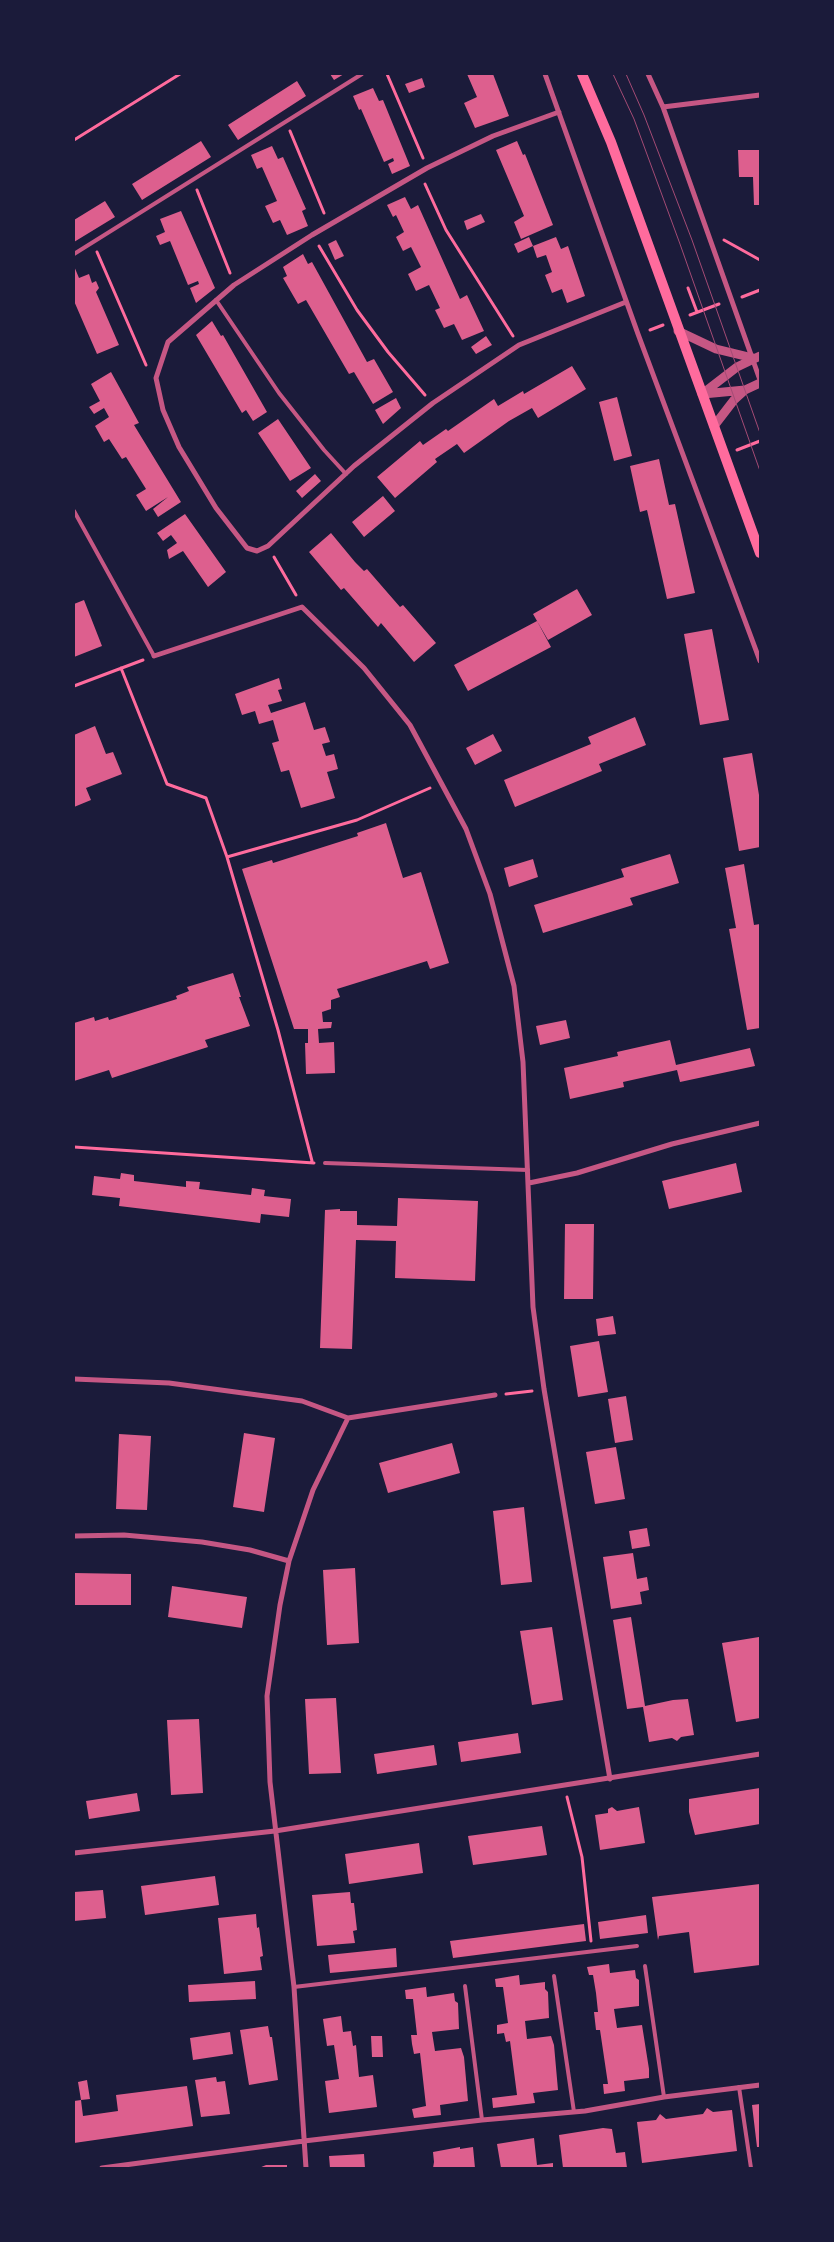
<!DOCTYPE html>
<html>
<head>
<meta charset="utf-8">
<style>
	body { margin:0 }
	#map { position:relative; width:834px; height:2242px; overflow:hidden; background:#1b1b3a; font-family:"Source Sans 3",sans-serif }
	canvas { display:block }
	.frame { position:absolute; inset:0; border:75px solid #1b1b3a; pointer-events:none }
</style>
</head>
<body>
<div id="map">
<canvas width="834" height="2242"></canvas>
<div class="frame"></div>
</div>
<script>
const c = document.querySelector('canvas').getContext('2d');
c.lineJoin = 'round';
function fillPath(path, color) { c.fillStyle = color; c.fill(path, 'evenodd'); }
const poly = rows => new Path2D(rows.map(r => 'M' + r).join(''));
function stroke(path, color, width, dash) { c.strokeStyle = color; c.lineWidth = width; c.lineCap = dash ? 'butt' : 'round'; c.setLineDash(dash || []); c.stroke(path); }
fillPath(poly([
	[330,74,344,74,334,80],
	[467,74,493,74,509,116,475,128,464,103,477,97],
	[422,78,425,87,409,93,405,84],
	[297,81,306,96,238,140,228,125],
	[373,88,379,101,383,100,410,166,392,174,388,164,394,161,393,158,384,162,361,109,359,110,353,96],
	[201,141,211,157,142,200,132,184],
	[517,141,523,155,525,154,553,225,521,239,514,222,524,216,496,150],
	[272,146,278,159,283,157,306,209,302,211,308,226,287,235,280,220,273,223,265,206,277,201,262,167,257,169,251,155],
	[738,150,760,150,760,205,754,205,753,177,739,177],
	[405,197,411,209,418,205,460,299,467,295,484,331,462,340,454,324,444,328,435,310,440,308,429,285,416,291,408,274,421,267,411,247,403,251,396,237,404,232,396,215,393,217,387,205],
	[105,201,115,217,74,242,74,220],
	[181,211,215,288,196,303,190,288,199,284,198,281,188,285,170,241,160,245,156,236,165,232,160,219],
	[481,214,485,222,467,230,464,221],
	[529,237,533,246,518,253,514,244],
	[556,237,561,249,568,246,585,296,567,303,562,289,552,293,545,275,552,272,546,255,537,258,533,246],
	[336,240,344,256,335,260,328,244],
	[303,254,308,264,312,262,367,362,374,359,393,392,373,404,354,372,349,374,306,300,298,304,283,278,287,276,283,267],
	[74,266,79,278,89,274,92,283,96,281,99,288,96,292,119,345,97,354,74,301],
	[212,321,221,336,223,335,267,412,253,421,246,410,242,413,196,335],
	[486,336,492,345,476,354,471,347],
	[572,366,586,389,538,418,532,408,509,421,464,453,457,444,435,459,437,462,395,498,377,477,420,441,423,445,446,429,448,431,494,399,498,406,523,391,524,394],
	[111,372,139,423,134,425,181,502,158,517,153,509,168,497,146,511,136,495,146,489,126,457,122,459,109,439,104,442,95,426,109,417,104,408,94,414,89,407,100,401,91,384],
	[617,397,632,456,614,461,599,402],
	[396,398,401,408,383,424,375,410],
	[278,419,311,468,290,481,258,433],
	[659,459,669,505,675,504,695,593,667,599,647,510,640,512,630,466],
	[315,474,321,481,302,498,296,491],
	[383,496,395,511,364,537,352,522],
	[185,514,226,572,208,587,183,551,169,559,167,550,177,543,171,535,163,541,157,533],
	[331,533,355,562,364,571,367,569,400,607,403,605,436,643,414,662,381,623,378,627,344,588,341,590,309,552],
	[577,589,592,615,548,640,533,614],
	[84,600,102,646,74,657,74,604],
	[537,621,551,647,468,691,454,665],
	[712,629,729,720,700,725,684,634],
	[279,678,282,689,278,690,282,701,268,705,271,713,305,702,314,730,325,727,330,742,322,744,326,756,334,754,338,769,327,772,335,798,301,808,289,770,281,772,272,743,279,741,273,720,259,724,255,711,242,715,235,694],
	[635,717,646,745,599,764,602,771,515,807,504,780,591,744,588,737],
	[95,726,106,754,113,752,122,774,86,788,91,800,74,807,74,735],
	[493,734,502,751,475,765,466,748],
	[752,753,760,801,760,847,739,851,723,758],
	[386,823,403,878,421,872,449,963,430,969,427,961,337,989,340,997,331,1000,331,1009,322,1012,323,1022,332,1022,331,1028,318,1029,319,1043,334,1042,335,1073,306,1074,305,1043,308,1043,308,1029,294,1029,242,869,272,860,273,863,358,836,357,833],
	[670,854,679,883,630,898,633,905,543,933,534,905,624,877,621,869],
	[533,859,538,877,509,887,504,868],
	[744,864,754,925,760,924,760,1028,747,1030,729,929,736,928,725,868],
	[233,973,241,997,239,997,250,1026,205,1040,208,1047,112,1078,109,1070,74,1081,74,1023,94,1017,95,1021,108,1017,109,1020,177,999,176,996,189,991,187,987],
	[566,1020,570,1038,540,1045,536,1026],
	[670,1040,676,1065,750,1048,755,1066,680,1082,677,1070,623,1082,624,1087,570,1099,564,1068,618,1056,617,1052],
	[736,1163,742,1192,669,1209,662,1181],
	[121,1173,134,1175,134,1181,186,1187,186,1181,200,1182,199,1189,251,1195,252,1188,265,1190,264,1196,291,1199,289,1217,261,1214,260,1223,119,1206,120,1198,92,1195,94,1176,120,1179],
	[398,1198,478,1201,475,1281,395,1278,396,1241,356,1240,352,1349,320,1348,325,1210,340,1209,340,1211,357,1211,357,1225,397,1226],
	[565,1224,594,1224,593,1299,564,1299],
	[613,1316,616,1334,598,1336,596,1319],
	[599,1341,608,1392,578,1397,570,1346],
	[626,1396,633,1440,615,1443,608,1399],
	[244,1433,275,1438,264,1512,233,1507],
	[119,1434,151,1436,147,1510,116,1509],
	[452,1443,460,1473,388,1493,379,1463],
	[616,1447,625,1499,595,1504,586,1452],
	[524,1507,532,1582,501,1585,493,1511],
	[647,1528,650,1546,632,1549,629,1531],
	[633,1553,637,1579,647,1577,649,1590,640,1592,642,1604,611,1609,603,1557],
	[355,1568,359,1643,327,1645,323,1570],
	[74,1573,131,1574,131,1605,74,1605],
	[172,1586,247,1597,242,1628,168,1617],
	[631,1617,645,1706,673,1700,688,1699,694,1735,681,1737,677,1741,672,1738,649,1742,643,1707,627,1709,613,1620],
	[552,1627,563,1700,532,1705,520,1631],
	[759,1637,760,1718,736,1722,722,1643],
	[336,1698,341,1773,309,1774,305,1699],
	[199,1719,203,1793,171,1795,167,1720],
	[518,1733,521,1753,461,1762,458,1742],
	[434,1745,437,1765,377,1774,374,1754],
	[760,1788,760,1824,695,1835,689,1812,689,1799],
	[137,1793,140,1811,89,1819,86,1801],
	[612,1807,617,1811,639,1807,645,1843,600,1850,595,1815,608,1813,608,1809],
	[542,1826,547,1855,473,1865,468,1836],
	[419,1843,423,1873,349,1884,345,1854],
	[215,1876,219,1905,145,1915,141,1886],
	[760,1884,760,1965,694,1973,689,1932,659,1936,658,1940,652,1897],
	[103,1890,106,1918,74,1921,74,1892],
	[350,1892,351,1903,354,1903,357,1930,353,1931,355,1943,317,1946,312,1895],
	[256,1914,257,1928,259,1927,263,1956,260,1957,262,1970,224,1974,218,1918],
	[646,1915,648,1933,600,1939,598,1922],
	[584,1924,586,1941,453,1958,450,1941],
	[396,1948,397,1967,330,1973,328,1955],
	[609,1964,610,1973,635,1970,636,1978,639,1980,639,2006,614,2009,617,2028,642,2025,649,2069,649,2078,624,2081,625,2091,604,2094,603,2084,608,2084,600,2030,596,2030,594,2012,598,2012,596,1993,593,1975,589,1975,587,1967],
	[519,1975,520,1985,545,1982,545,1989,548,1992,549,2018,525,2021,527,2039,551,2036,554,2045,558,2090,533,2093,535,2103,493,2108,492,2098,517,2095,510,2041,506,2042,504,2033,497,2034,497,2025,508,2023,503,1987,496,1987,495,1979],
	[255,1981,256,1999,189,2002,188,1985],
	[426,1987,427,1997,454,1993,455,2001,458,2003,459,2029,432,2032,435,2051,461,2048,464,2057,468,2101,440,2105,441,2115,414,2118,412,2109,426,2106,420,2053,414,2054,412,2044,411,2035,417,2035,413,1999,406,1999,405,1990],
	[341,2016,343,2032,351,2031,353,2046,356,2045,359,2077,373,2075,377,2107,329,2113,325,2081,339,2079,334,2045,327,2046,323,2019],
	[268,2026,270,2037,272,2037,278,2080,249,2085,240,2030],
	[230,2032,233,2054,193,2060,190,2038],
	[371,2036,382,2036,383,2057,372,2057],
	[216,2077,217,2082,225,2081,230,2114,201,2117,195,2080],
	[87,2080,90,2099,81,2100,78,2082],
	[187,2086,193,2126,74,2143,74,2101,81,2100,83,2116,118,2111,116,2095],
	[760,2104,760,2147,757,2147,752,2105],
	[707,2108,713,2112,732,2110,737,2151,642,2163,637,2122,656,2120,660,2114,666,2119,703,2114],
	[603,2128,612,2129,616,2153,625,2152,627,2168,563,2168,559,2135],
	[534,2138,537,2165,553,2163,553,2168,501,2168,497,2144],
	[460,2147,460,2149,473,2147,475,2168,433,2168,434,2162,433,2152],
	[364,2154,365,2168,330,2168,329,2156],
	[266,2165,287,2165,287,2168,259,2168]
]), '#dd5f8e');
stroke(poly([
	[387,74,423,158],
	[290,131,324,213],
	[74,140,180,74],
	[425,184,446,230,513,336],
	[197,190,230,273],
	[724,240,760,260],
	[319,246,357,310,388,352,425,395],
	[97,252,146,365],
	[688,288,697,312],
	[742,297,760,290],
	[690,315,719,304],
	[650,330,663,325],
	[737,450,760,441],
	[274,557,296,595],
	[121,668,167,784,206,798,227,857,278,1030,312,1161],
	[74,686,143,660],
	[227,857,357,820,430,788],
	[74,1147,314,1163],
	[506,1394,532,1391],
	[567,1797,582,1857,591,1941]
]), '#ff6b9d', 3);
stroke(poly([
	[74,254,362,74],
	[216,300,279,393,324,450,346,474],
	[74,511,154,656],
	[325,1163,528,1170],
	[645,1966,664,2097],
	[554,1976,574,2112],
	[465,1986,482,2120],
	[294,1987,637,1946],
	[739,2087,751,2168]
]), '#c65784', 4);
stroke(poly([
	[545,74,638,334,760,661],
	[648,74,663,107,760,380],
	[663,107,760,95],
	[559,112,493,136,427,168,312,235,234,285,168,342,156,378,163,410,179,447,216,508,247,548,257,551,268,546,354,466,433,403,519,345,626,302],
	[154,656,302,607,364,668,410,725,466,829,490,894,514,986,523,1062,533,1307,544,1389,610,1779],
	[529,1183,577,1173,672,1144,760,1123],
	[74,1379,169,1383,302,1401,348,1418,495,1395],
	[74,1536,124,1535,202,1542,250,1550,289,1561],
	[74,1853,275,1831,760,1754],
	[102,2168,304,2141,482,2120,585,2111,664,2097,760,2085],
	[306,2168,294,1987,270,1782,267,1696,280,1605,289,1561,313,1490,348,1418]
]), '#c65784', 5);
stroke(poly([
	[678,331,716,349,753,358],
	[702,394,737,367,760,356],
	[703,394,745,390,760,383],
	[714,426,734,400,745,390]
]), '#c65784', 9);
stroke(poly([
	[582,74,611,142,760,553]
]), '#ff6b9d', 10);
stroke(poly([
	[613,74,634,119,680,244,760,471],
	[626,74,644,115,692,240,760,433]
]), '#a44b75', 1);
</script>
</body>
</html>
